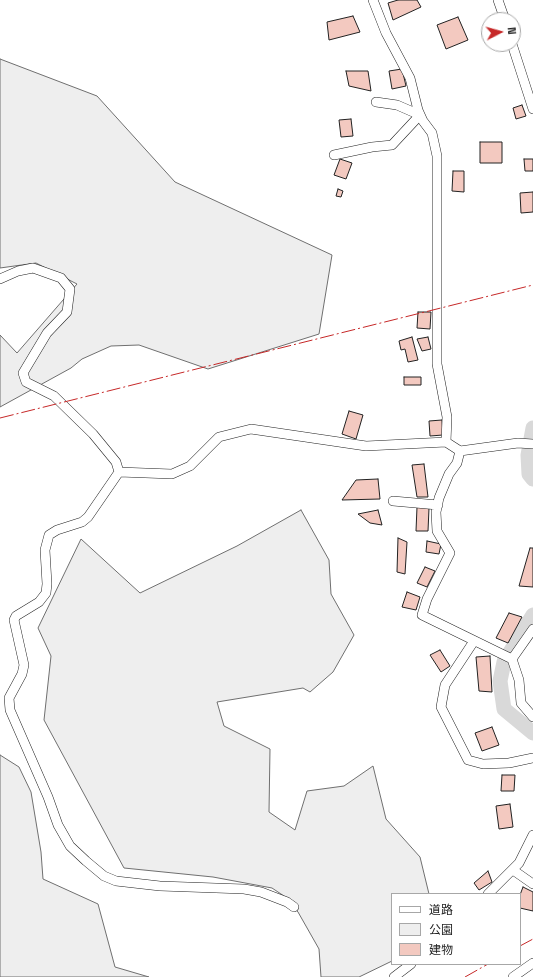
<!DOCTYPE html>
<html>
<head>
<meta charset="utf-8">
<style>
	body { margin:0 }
	#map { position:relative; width:533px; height:977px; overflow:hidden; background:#fff; font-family:"Space Grotesk","Noto Sans JP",sans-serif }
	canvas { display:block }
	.legend { position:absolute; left:391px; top:893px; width:130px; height:72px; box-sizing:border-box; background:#fff; border:1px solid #a7a7a7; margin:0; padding:5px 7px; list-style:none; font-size:12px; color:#222 }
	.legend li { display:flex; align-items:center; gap:8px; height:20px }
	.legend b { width:20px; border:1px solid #a7a7a7 }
	.north { position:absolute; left:481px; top:12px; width:40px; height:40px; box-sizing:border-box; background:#fff; border:1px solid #a7a7a7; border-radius:50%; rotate:84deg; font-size:11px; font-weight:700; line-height:16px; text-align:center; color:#222 }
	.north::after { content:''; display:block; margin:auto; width:14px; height:18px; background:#c62828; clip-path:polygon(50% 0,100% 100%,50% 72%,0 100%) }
</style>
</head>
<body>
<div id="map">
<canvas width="533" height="977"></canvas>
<ul class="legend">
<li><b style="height:5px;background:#fff"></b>道路</li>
<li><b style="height:11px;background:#eee"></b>公園</li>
<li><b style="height:11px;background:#f3c9c0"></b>建物</li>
</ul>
<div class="north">N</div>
</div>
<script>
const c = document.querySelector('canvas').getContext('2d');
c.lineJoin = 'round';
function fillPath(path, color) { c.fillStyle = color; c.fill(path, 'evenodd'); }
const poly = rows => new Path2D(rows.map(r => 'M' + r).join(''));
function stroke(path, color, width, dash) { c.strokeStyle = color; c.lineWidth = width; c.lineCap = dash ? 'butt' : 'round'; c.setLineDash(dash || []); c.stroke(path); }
const green = poly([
	[0,59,97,96,175,182,332,255,319,334,208,369,139,345,111,346,82,359,71,368,0,407,0,335,17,353,77,284,36,263,0,268,0,59],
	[301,510,329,560,331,594,354,635,333,672,310,692,303,688,217,702,224,726,270,749,269,812,295,830,307,791,344,786,373,766,386,819,420,857,429,894,392,894,392,961,359,977,321,977,319,949,298,912,284,896,272,888,213,877,124,868,44,720,51,656,38,628,81,539,140,593,237,546,301,510],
	[0,755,19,767,31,792,41,852,43,879,98,904,115,967,149,977,0,977,0,755]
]);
fillPath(green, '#eee');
stroke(green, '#6f6f6f', 1);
stroke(poly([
	[533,428,528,455,529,474,533,479],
	[533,615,504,662,500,681,504,709,533,733]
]), '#d9d9d9', 15);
const building = poly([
	[398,0,417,0,421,7,393,20,388,3,398,0],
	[353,16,360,32,329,40,327,22,353,16],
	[458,17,468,40,446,49,437,25,458,17],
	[402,69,406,86,392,89,389,71,402,69],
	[346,71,368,71,371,91,349,86,346,71],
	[522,105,526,116,516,119,513,108,522,105],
	[351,119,353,136,341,137,339,120,351,119],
	[480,142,502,142,502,163,480,163,480,142],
	[340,159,352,163,346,179,334,175,340,159],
	[524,159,533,159,533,171,525,171,524,159],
	[453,171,464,171,464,192,452,191,453,171],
	[338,189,343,191,341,197,336,196,338,189],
	[533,192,533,212,521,213,520,193,533,192],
	[418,312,431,312,430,329,417,328,418,312],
	[412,337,418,360,408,362,405,349,401,350,399,341,412,337],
	[428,337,431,349,422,351,417,339,428,337],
	[404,377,421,377,421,385,404,385,404,377],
	[349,411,363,415,356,439,342,434,349,411],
	[442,420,443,435,430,436,429,421,442,420],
	[424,464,428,497,417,497,412,465,424,464],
	[378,479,380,499,342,500,356,480,378,479],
	[417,507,429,508,428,531,416,531,417,507],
	[378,510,382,525,370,523,358,514,378,510],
	[398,538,407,542,405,574,397,572,398,538],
	[427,541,441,544,439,554,426,552,427,541],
	[530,548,533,548,533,587,519,586,530,548],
	[425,567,435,571,427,587,417,583,425,567],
	[407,592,420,597,416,610,402,607,407,592],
	[509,613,522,617,508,643,496,638,509,613],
	[440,650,450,666,441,672,430,655,440,650],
	[490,656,492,692,479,691,476,657,490,656],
	[492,727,499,745,482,751,475,733,492,727],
	[502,775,515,775,514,791,501,791,502,775],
	[510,804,513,827,499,829,496,806,510,804],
	[488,871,492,882,479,890,474,883,488,871],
	[523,887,533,892,533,911,520,908,520,895,523,887]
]);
fillPath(building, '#f3c9c0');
stroke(building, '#222', 1);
const minor = poly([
	[373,0,386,33,410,78,418,110,423,121,432,133,437,156,437,364,447,417,446,442],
	[498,0,505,20],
	[512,44,533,109],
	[334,155,372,147,392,145,420,115,397,105,376,102],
	[0,279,18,271,33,268,61,278,70,289,67,312,47,333,23,373,26,382,54,396,93,434,116,462,119,472,88,517,82,522,57,530,49,535,45,550,47,584,46,593,39,602,16,616,14,620,24,665,22,674,9,698,10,710,48,797,58,825,70,846,86,861,104,876,116,881,160,886,244,889,261,892,287,902,294,907],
	[460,451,457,463,449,474,439,498,436,512,437,531,450,553,427,599,422,615,512,659,519,680,521,703,533,717],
	[119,472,172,474,190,466,219,437,251,429,366,446,446,442,460,451,518,443,533,444],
	[393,501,438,505],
	[474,641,445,685,441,707,468,760,483,764,509,763,533,758],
	[512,659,533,629],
	[513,870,533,884],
	[488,894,519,863,533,835],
	[394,977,411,964],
	[513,977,533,963]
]);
stroke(minor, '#222', 10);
stroke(minor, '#fff', 9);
stroke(poly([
	[0,418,533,285],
	[520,946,533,939],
	[465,977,488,964]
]), '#c62828', 1, [14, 3, 2, 3]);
</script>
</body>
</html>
